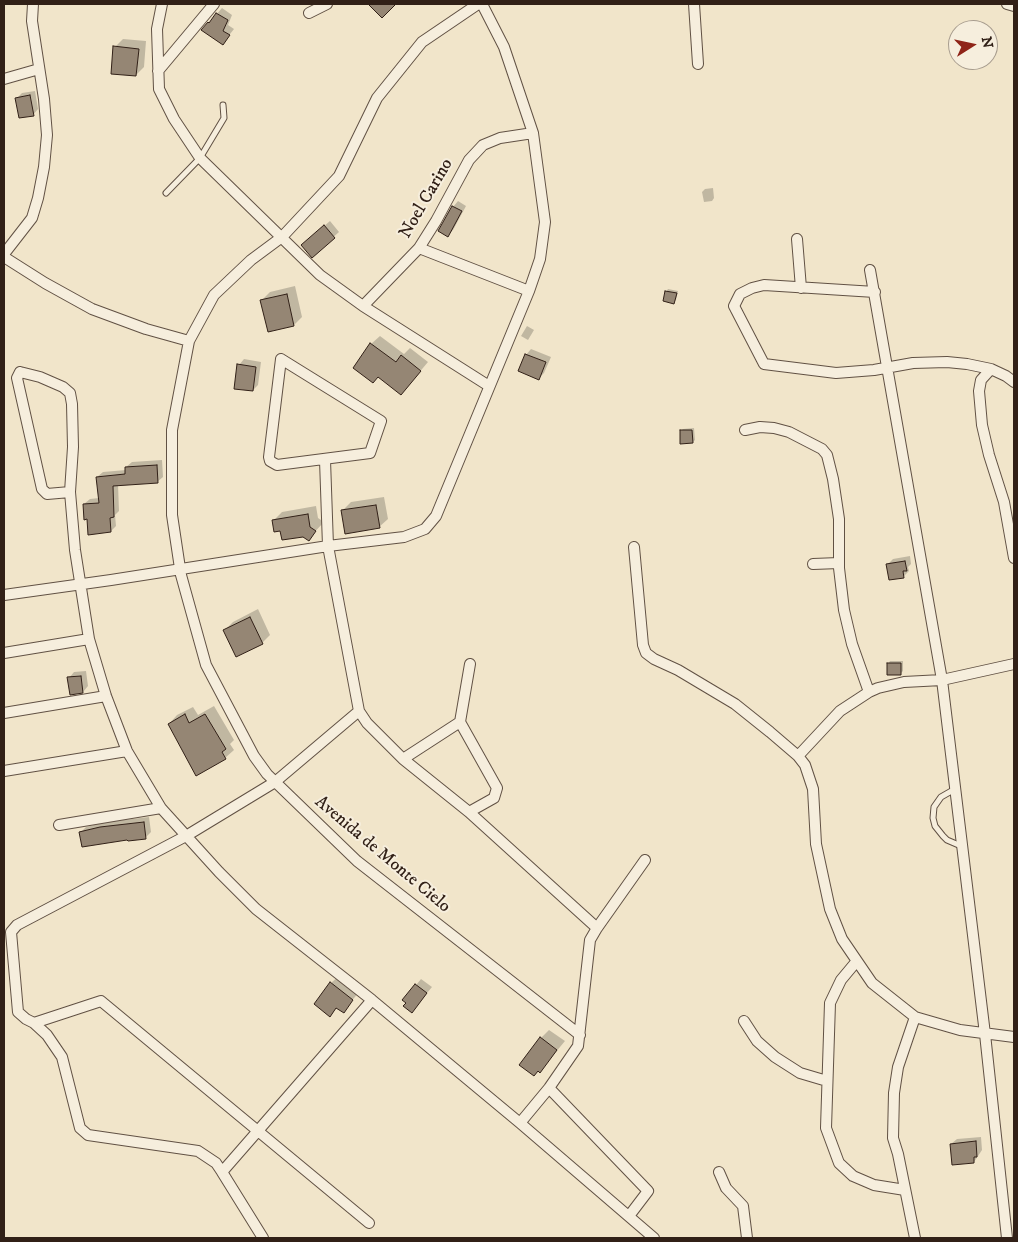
<!DOCTYPE html>
<html>
<head>
<meta charset="utf-8">
<style>
	body { margin:0 }
	#map { position:relative; width:1018px; height:1242px; overflow:hidden; background:#f1e5ca; font-family:"IM FELL DW Pica",serif }
	canvas { display:block }
	.frame { position:absolute; inset:0; border:5px solid #312017; pointer-events:none }
	.north { position:absolute; left:948px; top:20px; width:50px; height:50px; box-sizing:border-box; background:#f6eedd; border:1px solid #a79c8e; border-radius:50%; rotate:80deg; font-size:14px; font-weight:700; line-height:20px; text-align:center; color:#312017 }
	.north::after { content:''; display:block; margin:auto; width:18px; height:22px; background:#8f2418; clip-path:polygon(50% 0,100% 100%,50% 72%,0 100%) }
</style>
</head>
<body>
<div id="map">
<canvas width="1018" height="1242"></canvas>
<div class="frame"></div>
<div class="north">N</div>
</div>
<script>
const c = document.querySelector('canvas').getContext('2d');
c.lineJoin = 'round';
function fillPath(path, color) { c.fillStyle = color; c.fill(path, 'evenodd'); }
const poly = rows => new Path2D(rows.map(r => 'M' + r).join(''));
function stroke(path, color, width, dash) { c.strokeStyle = color; c.lineWidth = width; c.lineCap = dash ? 'butt' : 'round'; c.setLineDash(dash || []); c.stroke(path); }
function drawText(font, color, halo, rows, align = 'center') {
  c.font = font + ' "IM FELL DW Pica",serif'; c.lineWidth = 4; c.setLineDash([]); c.textBaseline = 'middle'; c.strokeStyle = halo; c.fillStyle = color; for (const [text, x, y, turn = 0] of rows) {
    c.save(); c.translate(x, y); c.rotate((+turn || 0) * Math.PI / 180); c.textAlign = isNaN(turn) ? turn : align; if (halo) c.strokeText(text, 0, 0); c.fillText(text, 0, 0); c.restore();
  }
}
fillPath(poly([
	[222,8,232,15,228,25,234,29,223,43,203,30],
	[123,39,146,41,144,67,136,75,115,47],
	[991,41,994,51,988,56,988,42],
	[35,91,38,109,33,115,17,98,22,93],
	[713,188,714,198,712,201,704,202,702,192,705,189],
	[458,201,466,206,453,230,448,235,453,207],
	[330,221,339,232,312,256,308,240],
	[295,286,302,317,294,325,262,300,270,292],
	[668,289,678,291,676,300,674,302,666,292],
	[527,326,534,330,528,340,521,336],
	[380,336,404,354,410,348,428,362,401,394,371,344],
	[531,349,551,357,544,373,539,378,526,355],
	[244,359,261,362,258,385,253,390,239,365],
	[694,428,695,440,693,442,681,431,683,429],
	[162,460,163,477,157,482,118,484,119,511,115,515,116,526,111,531,88,518,84,504,90,499,99,498,97,477,103,472,126,470,126,467,132,462],
	[384,497,388,519,379,527,342,511,351,502],
	[316,506,318,518,324,522,308,539,304,536,281,530,273,521,282,512],
	[910,556,911,564,908,567,909,571,904,576,890,579,888,564,893,559],
	[258,609,270,635,262,643,225,630,233,622],
	[890,661,903,661,903,671,900,674,888,664],
	[86,671,88,686,83,692,69,678,74,672],
	[214,706,234,740,230,744,234,750,225,758,169,724,177,715,193,707,198,715],
	[149,817,151,832,145,838,81,832,86,827,106,822],
	[340,975,360,991,343,1011,338,1007,330,1015,331,983],
	[421,979,432,987,412,1011,408,1003,404,1000],
	[549,1030,565,1041,540,1071,541,1038],
	[981,1137,982,1150,974,1162,951,1144,957,1139]
]), '#0003');
const building = poly([
	[368,4,396,4,382,18,368,4],
	[216,13,228,20,223,31,230,35,223,45,201,30,208,22,209,23,216,13],
	[113,46,139,49,136,76,111,74,113,46],
	[30,95,34,116,19,118,15,98,30,95],
	[452,206,462,211,448,237,438,231,452,206],
	[324,225,335,238,312,258,301,245,324,225],
	[665,291,677,293,674,304,663,301,665,291],
	[287,294,294,326,268,332,260,300,287,294],
	[370,343,396,362,401,355,421,371,401,395,378,377,373,383,353,368,370,343],
	[525,354,546,362,539,380,518,371,525,354],
	[237,364,256,367,253,391,234,389,237,364],
	[680,430,692,430,693,443,680,444,680,430],
	[157,465,158,483,113,486,114,517,110,518,111,532,88,535,87,519,84,520,83,504,99,503,96,477,125,474,125,467,157,465],
	[376,505,380,528,345,534,341,510,376,505],
	[308,514,310,527,316,531,309,541,303,537,282,540,280,531,274,532,272,520,308,514],
	[905,561,907,571,903,571,904,578,889,580,886,564,905,561],
	[250,617,263,644,236,657,223,630,250,617],
	[887,663,901,663,901,675,887,675,887,663],
	[81,676,83,693,70,695,67,677,81,676],
	[185,714,189,723,205,714,226,749,222,752,226,759,196,776,168,724,185,714],
	[144,822,146,839,128,841,127,840,82,847,79,832,100,827,144,822],
	[330,982,353,1000,344,1013,336,1008,330,1017,314,1004,330,982],
	[415,984,427,993,412,1013,403,1006,406,1003,402,1000,415,984],
	[540,1037,557,1050,540,1073,538,1071,534,1076,519,1065,540,1037],
	[976,1141,977,1157,974,1157,974,1163,952,1165,950,1144,976,1141]
]);
fillPath(building, '#958674');
stroke(building, '#312017', 1);
const service = poly([
	[166,193,200,158,224,118,223,105],
	[955,789,941,797,934,807,933,818,935,826,943,836,947,840,961,846]
]);
const minor = poly([
	[162,4,157,29,159,89,174,119,200,158,320,275,363,306,489,386],
	[478,4,422,42,377,98,339,176,282,237,251,260,214,295,189,341,172,430,172,515,181,575,206,665,254,756,267,774,357,861,580,1035],
	[694,4,698,64],
	[1007,4,1014,6],
	[309,13,327,4],
	[158,71,214,4],
	[4,79,39,69],
	[797,239,801,288],
	[419,248,529,291],
	[4,254,32,218,38,198,44,167,47,135,44,99,32,21,33,4],
	[4,257,45,283,92,309,146,329,189,341],
	[870,270,942,680,985,1034,1007,1238],
	[875,292,764,285,752,288,740,294,734,306,764,364,836,373,874,370,913,363,947,362,967,364,991,369,1006,376,1014,382],
	[363,306,419,248,436,221,469,160,483,145,500,138,533,133],
	[281,359,381,421,370,453,277,465,270,461,269,457,281,359],
	[991,369,981,380,979,391,982,425,989,455,1004,502,1014,558],
	[20,372,40,377,63,387,70,393,72,404,73,447,70,492,47,494,42,489,17,378,20,372],
	[745,430,760,427,774,428,789,432,822,449,827,455,833,479,839,519,839,568,844,610,852,644,869,692],
	[325,460,328,546,359,711,367,723,403,759,469,812,597,928],
	[70,492,75,550,89,639,106,696,127,751,161,808,219,872,256,909,372,1000,520,1123,654,1238],
	[634,547,643,645,646,653,654,659,678,670,735,704,770,732,798,756,805,765,813,789,816,844,830,909,842,939,872,983,915,1017,960,1030,1014,1037],
	[813,564,839,563],
	[4,595,111,580,328,546,404,537,425,529,436,516,529,291,540,259,545,222,533,133,504,47,482,4],
	[4,653,89,639],
	[359,711,275,782,186,836,17,925,11,932,18,1012,26,1019,34,1023,101,1001,369,1223],
	[4,713,106,696],
	[798,756,840,711,869,692,878,688,904,682,942,680,1014,664],
	[403,759,460,722],
	[4,771,127,751],
	[469,812,494,798,497,788,460,722,470,664],
	[59,825,161,808],
	[856,962,841,980,830,1003,826,1128,839,1163,853,1176,874,1185,905,1190],
	[915,1017,898,1067,894,1093,893,1138,898,1154,915,1238],
	[744,1021,757,1041,775,1057,800,1073,827,1081],
	[34,1023,47,1035,62,1057,80,1128,88,1135,198,1151,216,1163,222,1172],
	[549,1088,648,1191,629,1216],
	[520,1123,549,1088,578,1046,590,940,597,928,645,860],
	[719,1172,726,1188,743,1206,747,1238],
	[263,1238,222,1172,372,1000]
]);
stroke(service, '#615144', 7);
stroke(minor, '#615144', 12);
stroke(service, '#f6eedd', 5);
stroke(minor, '#f6eedd', 10);
drawText('18px', '#312017', '#f6eedd', [
	["Noel Carino",427,199,-60],
	["Avenida de Monte Cielo",382,855,40]
]);
</script>
</body>
</html>
